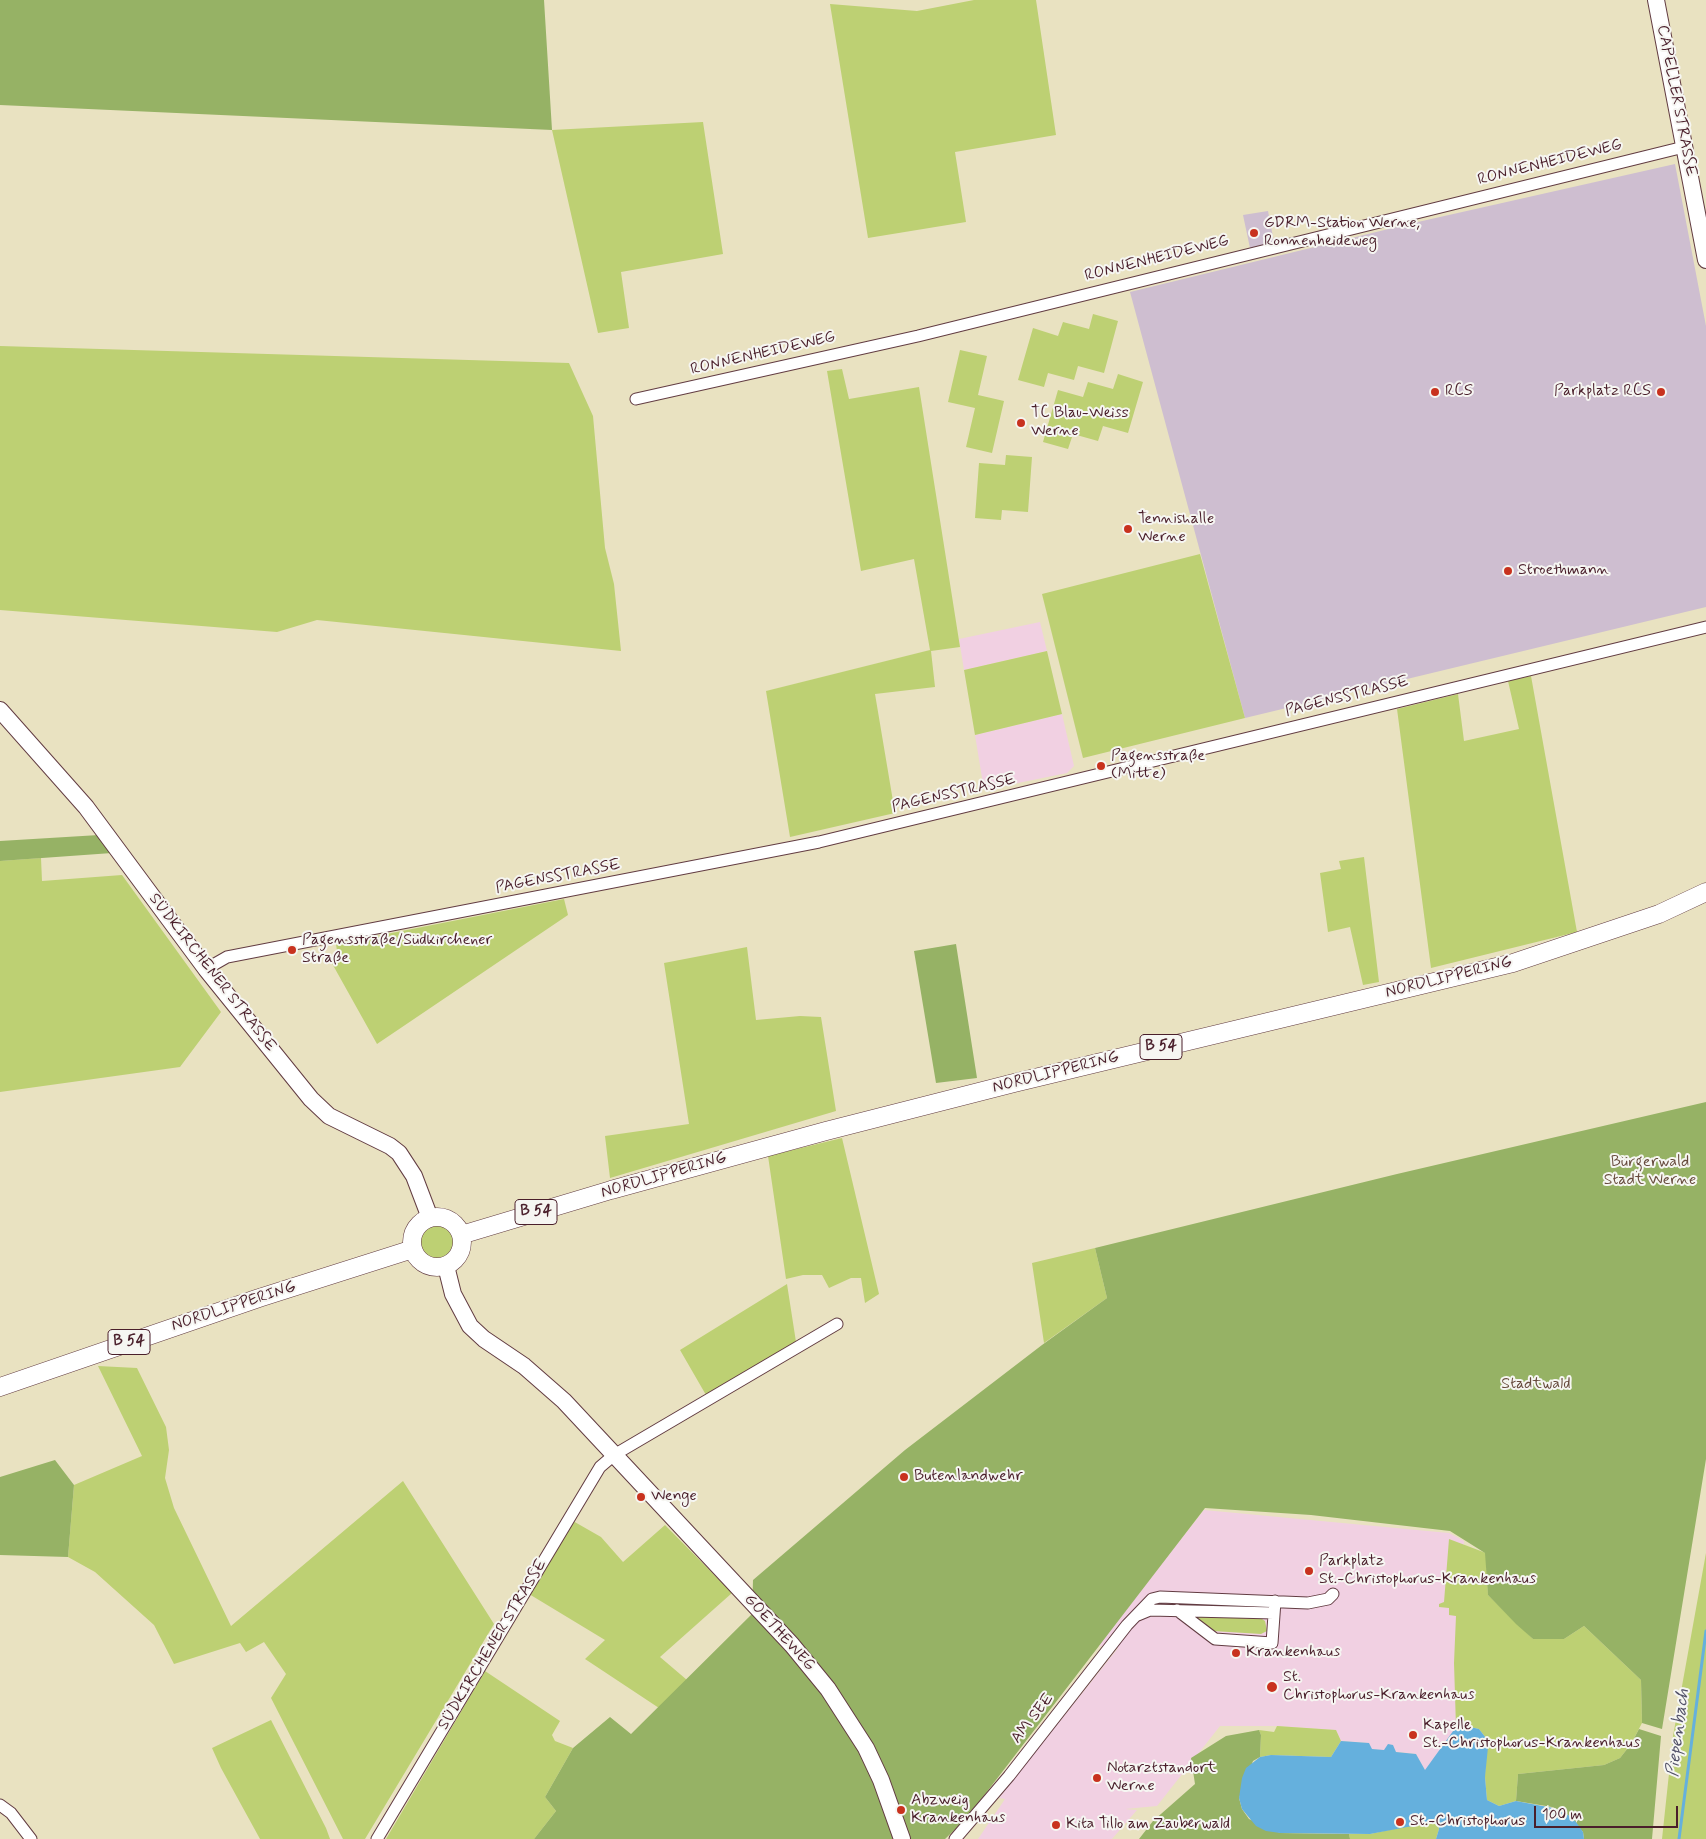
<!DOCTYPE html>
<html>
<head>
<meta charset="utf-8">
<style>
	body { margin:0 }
	#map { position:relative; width:1706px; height:1839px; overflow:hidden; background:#e9e2c1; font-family:Mynerve,sans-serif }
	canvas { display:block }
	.scale { position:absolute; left:1534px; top:1806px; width:144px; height:22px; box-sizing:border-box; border:2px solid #4a1f2b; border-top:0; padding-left:6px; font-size:15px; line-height:18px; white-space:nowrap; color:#4a1f2b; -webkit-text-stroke:4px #f6f6f2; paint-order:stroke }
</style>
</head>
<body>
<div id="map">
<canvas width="1706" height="1839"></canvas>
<div class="scale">100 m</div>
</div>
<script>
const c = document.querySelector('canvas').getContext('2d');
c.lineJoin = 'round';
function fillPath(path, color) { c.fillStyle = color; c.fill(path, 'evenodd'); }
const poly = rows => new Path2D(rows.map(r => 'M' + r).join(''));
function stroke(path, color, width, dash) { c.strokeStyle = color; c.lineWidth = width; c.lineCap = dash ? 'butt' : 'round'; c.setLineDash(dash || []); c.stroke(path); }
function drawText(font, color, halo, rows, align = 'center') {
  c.font = font + ' Mynerve,sans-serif'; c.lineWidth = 4; c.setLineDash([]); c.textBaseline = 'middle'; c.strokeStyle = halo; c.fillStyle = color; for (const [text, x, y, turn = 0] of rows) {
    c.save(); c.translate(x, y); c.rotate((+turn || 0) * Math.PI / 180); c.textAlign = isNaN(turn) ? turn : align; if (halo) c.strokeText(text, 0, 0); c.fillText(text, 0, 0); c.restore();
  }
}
fillPath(poly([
	[1040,622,1047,651,964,670,959,639],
	[1062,714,1074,766,1067,773,984,790,975,735],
	[1204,1510,1449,1533,1464,1541,1456,1727,1441,1749,1425,1771,1416,1754,1371,1749,1368,1743,1341,1741,1336,1730,1277,1726,1220,1726,1157,1806,1125,1809,1137,1810,1112,1839,978,1839,1005,1799,999,1798,1118,1648,1097,1646]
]), '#f1d0e2');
fillPath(poly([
	[1675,164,1706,326,1706,607,1245,718,1130,292,1409,224],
	[1268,211,1274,242,1250,248,1243,215]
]), '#cebed0');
fillPath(poly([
	[974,0,1036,0,1056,135,955,152,966,222,868,238,830,4,917,11],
	[703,122,723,254,621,272,629,328,598,333,552,130],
	[1093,314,1118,321,1104,373,1078,366,1074,380,1048,373,1044,387,1018,380,1033,328,1058,336,1063,322,1089,329],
	[0,346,569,363,593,416,605,548,614,584,621,651,317,620,277,632,0,610],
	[960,350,987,356,978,395,1004,401,992,453,966,447,975,408,948,402],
	[842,369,849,399,919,387,960,647,931,651,935,687,875,694,895,813,790,837,766,691,930,650,914,559,861,571,827,371],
	[1118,374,1143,382,1128,433,1103,426,1098,441,1073,434,1068,449,1043,442,1058,390,1083,397,1088,382,1113,389],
	[1006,455,1032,457,1028,512,1002,510,1001,520,975,518,979,463,1005,465],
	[1200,554,1245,718,1083,758,1042,594],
	[1047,651,1062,714,975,735,964,670],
	[1531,676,1577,932,1431,968,1397,709,1458,694,1464,741,1519,729,1508,681],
	[1364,857,1379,982,1363,985,1350,927,1328,932,1320,873,1341,869,1339,861],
	[41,858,42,881,122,875,221,1012,180,1067,0,1092,0,861],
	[564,899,568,915,377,1044,329,958,338,958,336,944],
	[747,947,756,1020,800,1016,821,1017,836,1111,610,1178,605,1136,689,1124,664,963],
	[842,1138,879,1294,865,1303,861,1278,851,1278,829,1288,822,1275,803,1275,786,1279,768,1156],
	'418 1243a19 19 0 1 1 38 0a19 19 0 1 1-38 0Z',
	[1095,1248,1107,1298,1044,1343,1032,1263],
	[787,1284,796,1342,706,1395,680,1350],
	[98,1366,137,1368,166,1427,169,1450,165,1478,174,1508,231,1626,403,1481,494,1624,365,1839,343,1839,271,1698,286,1674,264,1642,246,1652,240,1643,174,1664,154,1625,95,1572,68,1557,74,1485,142,1456],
	[573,1521,601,1537,623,1562,665,1525,732,1593,660,1657,687,1680,659,1708,585,1659,605,1640,529,1594],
	[1449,1539,1486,1553,1488,1595,1533,1639,1564,1639,1584,1626,1641,1680,1642,1723,1631,1744,1620,1758,1604,1765,1518,1774,1516,1801,1499,1806,1487,1800,1485,1777,1486,1738,1479,1729,1466,1726,1456,1727,1454,1663,1456,1616,1449,1615,1449,1608,1439,1607,1439,1604,1444,1602],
	[1706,1553,1706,1839,1662,1839,1673,1736],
	[1195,1616,1262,1619,1265,1621,1267,1631,1261,1634,1213,1631],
	[485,1671,560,1721,552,1735,555,1741,573,1748,545,1797,556,1811,534,1839,386,1839],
	[271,1720,326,1828,330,1839,260,1839,221,1768,212,1748],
	[1277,1726,1336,1730,1341,1741,1331,1757,1271,1755,1260,1757,1261,1735,1259,1730,1274,1732],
	[1426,1822,1438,1824,1439,1829,1436,1839,1350,1839,1349,1834,1370,1834]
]), '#bdd073');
fillPath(poly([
	[0,0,544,0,552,130,0,105],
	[99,835,112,853,0,861,0,841],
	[956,944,977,1078,936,1083,914,951],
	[1706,1102,1706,1459,1662,1729,1642,1723,1641,1680,1584,1626,1564,1639,1533,1639,1516,1624,1488,1595,1485,1553,1450,1531,1311,1515,1205,1508,966,1819,945,1839,534,1839,556,1811,545,1797,573,1748,610,1717,631,1734,752,1614,753,1580,905,1450,1042,1345,1107,1298,1095,1248,1397,1174],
	[55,1460,74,1485,68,1557,0,1555,0,1477],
	[1639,1729,1661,1736,1652,1839,1584,1839,1583,1832,1567,1814,1552,1807,1516,1801,1518,1774,1604,1765,1620,1758,1631,1744],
	[1259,1730,1261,1735,1260,1757,1253,1761,1239,1798,1242,1809,1249,1819,1280,1833,1349,1834,1350,1839,1139,1839,1153,1821,1195,1784,1191,1758,1226,1736]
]), '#96b265');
fillPath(poly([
	[1456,1727,1466,1726,1479,1729,1486,1738,1488,1747,1485,1777,1487,1800,1499,1806,1516,1801,1553,1808,1567,1814,1576,1822,1583,1832,1584,1839,1436,1839,1439,1829,1438,1824,1434,1822,1370,1834,1280,1833,1266,1831,1256,1826,1242,1809,1239,1798,1242,1778,1246,1768,1260,1757,1271,1755,1331,1757,1341,1741,1369,1743,1372,1749,1384,1750,1388,1744,1393,1745,1396,1752,1416,1754,1425,1770]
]), '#65b0dd');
stroke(poly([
	[1679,1839,1706,1631]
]), '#65b0dd', 3);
const street = poly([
	[636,399,918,336,1684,147],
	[206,969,227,957,819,842,1706,627],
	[1177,1610,1215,1639,1272,1643,1275,1601],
	[1138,1615,1150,1610,1274,1613],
	[0,1805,11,1813,31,1839],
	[377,1839,600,1467,614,1455,837,1324],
	[955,1839,1009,1776,1127,1625,1152,1599,1160,1597,1308,1603,1328,1599,1333,1594]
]);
const secondary = poly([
	[1656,0,1706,260],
	[0,710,86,807,206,969,311,1099,329,1116,390,1146,399,1153,414,1176,430,1218],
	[446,1266,453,1294,470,1326,484,1339,524,1366,564,1401,792,1645,828,1689,866,1748,881,1780,902,1839]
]);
const primary = poly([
	'412 1242a25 25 0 1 1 50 0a25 25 0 1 1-50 0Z',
	[461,1235,611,1190,826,1131,1014,1083,1513,963,1659,914,1706,892],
	[0,1387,259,1298,413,1249]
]);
stroke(street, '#623c42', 13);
stroke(secondary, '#623c42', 18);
stroke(primary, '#623c42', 19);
stroke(street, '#fff', 11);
stroke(secondary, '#fff', 16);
stroke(primary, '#fff', 18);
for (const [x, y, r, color] of [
	[1254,233,5,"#c8321e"],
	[1435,392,5,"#c8321e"],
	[1661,392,5,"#c8321e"],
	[1021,423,5,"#c8321e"],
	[1128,529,5,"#c8321e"],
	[1508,571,5,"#c8321e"],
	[1101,766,5,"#c8321e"],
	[292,950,5,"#c8321e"],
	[904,1477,5,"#c8321e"],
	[641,1497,5,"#c8321e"],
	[1309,1571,5,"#c8321e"],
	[1236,1653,5,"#c8321e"],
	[1272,1687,6,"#c8321e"],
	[1413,1735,5,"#c8321e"],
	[1097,1778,5,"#c8321e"],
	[901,1810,5,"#c8321e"],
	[1400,1822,5,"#c8321e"],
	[1056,1825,5,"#c8321e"]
]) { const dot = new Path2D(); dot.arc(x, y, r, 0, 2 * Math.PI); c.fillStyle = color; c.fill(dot); stroke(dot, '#f6f6f2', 2); }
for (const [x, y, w] of [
	[1161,1047,42],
	[536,1212,42],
	[129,1342,42]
]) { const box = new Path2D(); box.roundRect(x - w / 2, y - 12.5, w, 25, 4); c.fillStyle = '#f6f6f2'; c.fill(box); stroke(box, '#4a1f2b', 1); }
drawText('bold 15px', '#4a1f2b', null, [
	["B 54",1161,1047],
	["B 54",536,1212],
	["B 54",129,1342]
]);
drawText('16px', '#4a1f2b', '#f6f6f2', [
	["CAPELLER STRASSE",1676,101,79],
	["RONNENHEIDEWEG",1550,163,-14],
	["RONNENHEIDEWEG",1157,259,-14],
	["RONNENHEIDEWEG",763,354,-13],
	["PAGENSSTRASSE",1347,697,-14],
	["PAGENSSTRASSE",954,794,-13],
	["PAGENSSTRASSE",558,877,-11],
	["SÜDKIRCHENER STRASSE",212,973,52],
	["NORDLIPPERING",1449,978,-14],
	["NORDLIPPERING",1056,1073,-14],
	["NORDLIPPERING",664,1176,-16],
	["NORDLIPPERING",234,1307,-18],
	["GOETHEWEG",779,1633,48],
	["SÜDKIRCHENER STRASSE",493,1645,-59],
	["AM SEE",1033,1719,-52]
]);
drawText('16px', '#4a1f2b', '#f6f6f2', [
	["GDRM-Station Werne,",1264,224],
	["Ronnenheideweg",1264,242],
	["RCS",1445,392],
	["Parkplatz RCS",1651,392,"right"],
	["TC Blau-Weiss",1031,414],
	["Werne",1031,432],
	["Tennishalle",1138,520],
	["Werne",1138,538],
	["Stroethmann",1518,571],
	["Pagensstraße",1111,757],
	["(Mitte)",1111,775],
	["Pagensstraße/Südkirchener",302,941],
	["Straße",302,959],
	["Butenlandwehr",914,1477],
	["Wenge",651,1497],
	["Parkplatz",1319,1562],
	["St.-Christophorus-Krankenhaus",1319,1580],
	["Krankenhaus",1246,1653],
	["St.",1283,1678],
	["Christophorus-Krankenhaus",1283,1696],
	["Kapelle",1423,1726],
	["St.-Christophorus-Krankenhaus",1423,1744],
	["Notarztstandort",1107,1769],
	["Werne",1107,1787],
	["Abzweig",911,1801],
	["Krankenhaus",911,1819],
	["St.-Christophorus",1410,1822],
	["Kita Tillo am Zauberwald",1066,1825]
], 'left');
drawText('16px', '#674b3d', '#f6f6f2', [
	["Bürgerwald",1650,1163],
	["Stadt Werne",1650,1181],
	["Stadtwald",1536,1385]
]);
drawText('italic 18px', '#535269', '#f6f6f2', [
	["Piepenbach",1679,1733,-83]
]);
</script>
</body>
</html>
